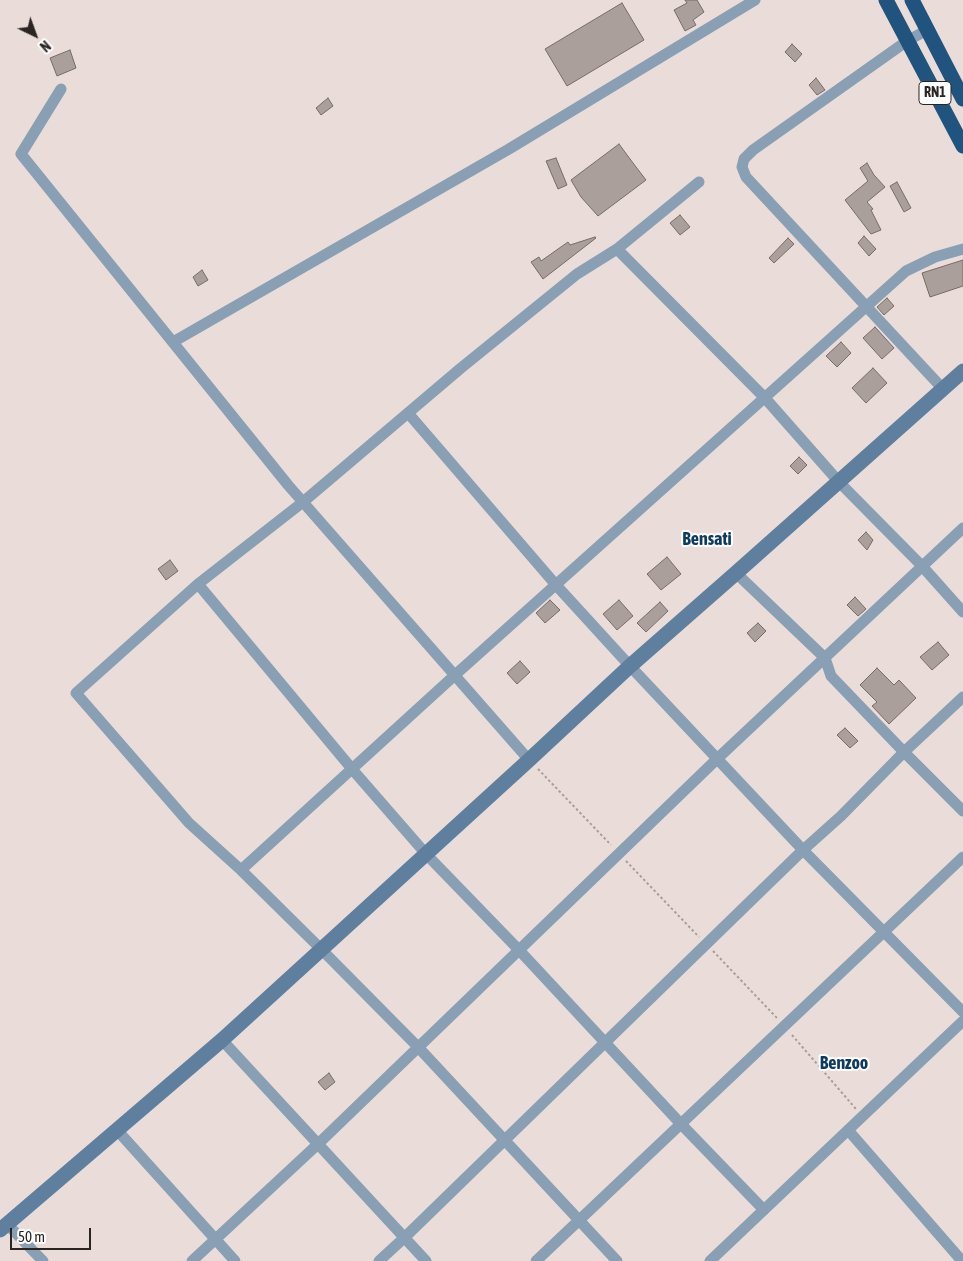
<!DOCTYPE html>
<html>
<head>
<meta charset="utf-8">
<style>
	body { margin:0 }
	#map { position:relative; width:963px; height:1261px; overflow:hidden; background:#eaddd9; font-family:"Asap Condensed",sans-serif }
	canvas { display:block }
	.north { position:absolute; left:10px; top:10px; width:50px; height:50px; -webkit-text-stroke:4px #fff; paint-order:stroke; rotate:138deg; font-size:14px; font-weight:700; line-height:20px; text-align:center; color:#2a2523 }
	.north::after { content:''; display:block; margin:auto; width:18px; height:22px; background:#2a2523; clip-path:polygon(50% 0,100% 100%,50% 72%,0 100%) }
	.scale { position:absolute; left:10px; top:1228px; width:81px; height:22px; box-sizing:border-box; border:2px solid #2a2523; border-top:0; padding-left:6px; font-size:15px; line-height:18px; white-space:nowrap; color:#2a2523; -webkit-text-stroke:4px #fff; paint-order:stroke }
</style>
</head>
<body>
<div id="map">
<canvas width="963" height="1261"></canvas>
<div class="north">N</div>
<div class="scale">50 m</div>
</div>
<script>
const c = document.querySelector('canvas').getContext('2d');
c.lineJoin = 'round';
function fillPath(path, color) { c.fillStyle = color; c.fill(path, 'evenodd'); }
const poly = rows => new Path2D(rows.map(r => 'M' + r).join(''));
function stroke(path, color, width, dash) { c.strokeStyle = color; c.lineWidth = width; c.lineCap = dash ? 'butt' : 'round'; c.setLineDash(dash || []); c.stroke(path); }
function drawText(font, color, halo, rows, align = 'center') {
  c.font = font + ' "Asap Condensed",sans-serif'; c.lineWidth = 4; c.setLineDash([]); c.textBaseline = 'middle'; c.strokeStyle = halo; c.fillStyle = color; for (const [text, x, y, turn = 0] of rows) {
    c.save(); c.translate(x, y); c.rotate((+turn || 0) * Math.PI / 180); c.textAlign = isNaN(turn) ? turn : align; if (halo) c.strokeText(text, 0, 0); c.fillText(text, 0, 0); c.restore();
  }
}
const building = poly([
	[685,0,697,0,704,12,693,20,696,25,685,31,674,10,687,3,685,0],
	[622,3,644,40,567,86,545,49,622,3],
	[792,44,802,54,795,62,785,52,792,44],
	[70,50,76,68,57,76,50,58,70,50],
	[816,78,825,90,817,95,809,85,816,78],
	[328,98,333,106,321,115,316,108,328,98],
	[619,144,633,163,646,180,598,216,581,197,571,180,619,144],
	[556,158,567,185,558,189,546,161,556,158],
	[867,163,874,175,885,187,867,202,873,209,871,210,881,230,871,234,845,200,868,181,860,168,867,163],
	[897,182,911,208,904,212,890,186,897,182],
	[680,215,690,227,680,235,670,223,680,215],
	[864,236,876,249,869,256,858,243,864,236],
	[595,237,596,238,543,279,531,262,539,257,541,261,568,242,570,245,595,237],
	[788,238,794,244,774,263,769,258,788,238],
	[963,260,963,286,930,297,922,273,963,260],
	[202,270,208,280,198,286,193,277,202,270],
	[887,298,894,306,884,315,877,307,887,298],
	[875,327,894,348,882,359,863,338,875,327],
	[841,342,851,353,837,367,826,356,841,342],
	[873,368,887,383,866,403,852,388,873,368],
	[799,457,807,465,798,474,790,466,799,457],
	[866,532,873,540,867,550,858,540,866,532],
	[667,557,681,574,661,590,647,574,667,557],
	[170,560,178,571,166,580,158,569,170,560],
	[855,597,866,609,858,616,847,605,855,597],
	[550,600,560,610,545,623,536,613,550,600],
	[619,600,633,616,617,630,603,614,619,600],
	[660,602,668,611,646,632,637,623,660,602],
	[758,623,766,631,755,642,747,633,758,623],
	[938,642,949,655,932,670,920,657,938,642],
	[520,661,530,672,517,684,507,673,520,661],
	[877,668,894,685,899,680,916,698,889,724,872,706,877,702,860,685,877,668],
	[845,728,858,741,850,748,837,735,845,728],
	[329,1073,335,1082,325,1090,318,1082,329,1073]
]);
fillPath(building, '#ab9f9b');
stroke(building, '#776c68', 1);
stroke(poly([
	[538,769,611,845],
	[626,861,699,937],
	[713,951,777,1018],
	[792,1035,856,1109]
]), '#a89d9a', 2, [2.5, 2.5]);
stroke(poly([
	[927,30,907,41,753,150,744,159,742,167,746,177,943,389],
	[61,89,21,154,288,485,529,760],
	[617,249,765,398,839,482,922,566,963,612],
	[173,342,509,149,755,0],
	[408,413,556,585,630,666,803,850,963,1012],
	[736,573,825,658,831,676,904,752,963,811],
	[198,584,352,769,426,854,519,950,680,1123,764,1210],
	[241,870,455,675,906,271,935,257,963,249],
	[222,1040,426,1261],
	[117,1130,235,1261],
	[848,1130,962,1261],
	[7,1224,43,1261],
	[192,1261,318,1144,718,758,963,528],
	[379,1261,404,1238,803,850,841,816,904,752,963,697],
	[536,1261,963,857],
	[617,1261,418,1047,322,950,241,870,189,823,76,693,198,584,303,502,461,368,577,274,617,249,699,182],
	[710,1261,963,1021]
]), '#899fb4', 11);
stroke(poly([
	[0,1230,222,1040,529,760,630,666,736,573,963,371]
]), '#5e7f9e', 15);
stroke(poly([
	[886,0,963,146],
	[912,0,963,99]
]), '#20547e', 15);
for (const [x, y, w] of [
	[935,93,32]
]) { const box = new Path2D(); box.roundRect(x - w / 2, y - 11.5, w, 23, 4); c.fillStyle = '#fff'; c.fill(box); stroke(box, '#2a2523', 1); }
drawText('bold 14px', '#2a2523', null, [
	["RN1",935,93]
]);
drawText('bold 18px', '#0c3b5f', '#fff', [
	["Bensati",707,539],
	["Benzoo",844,1063]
]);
</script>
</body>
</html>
